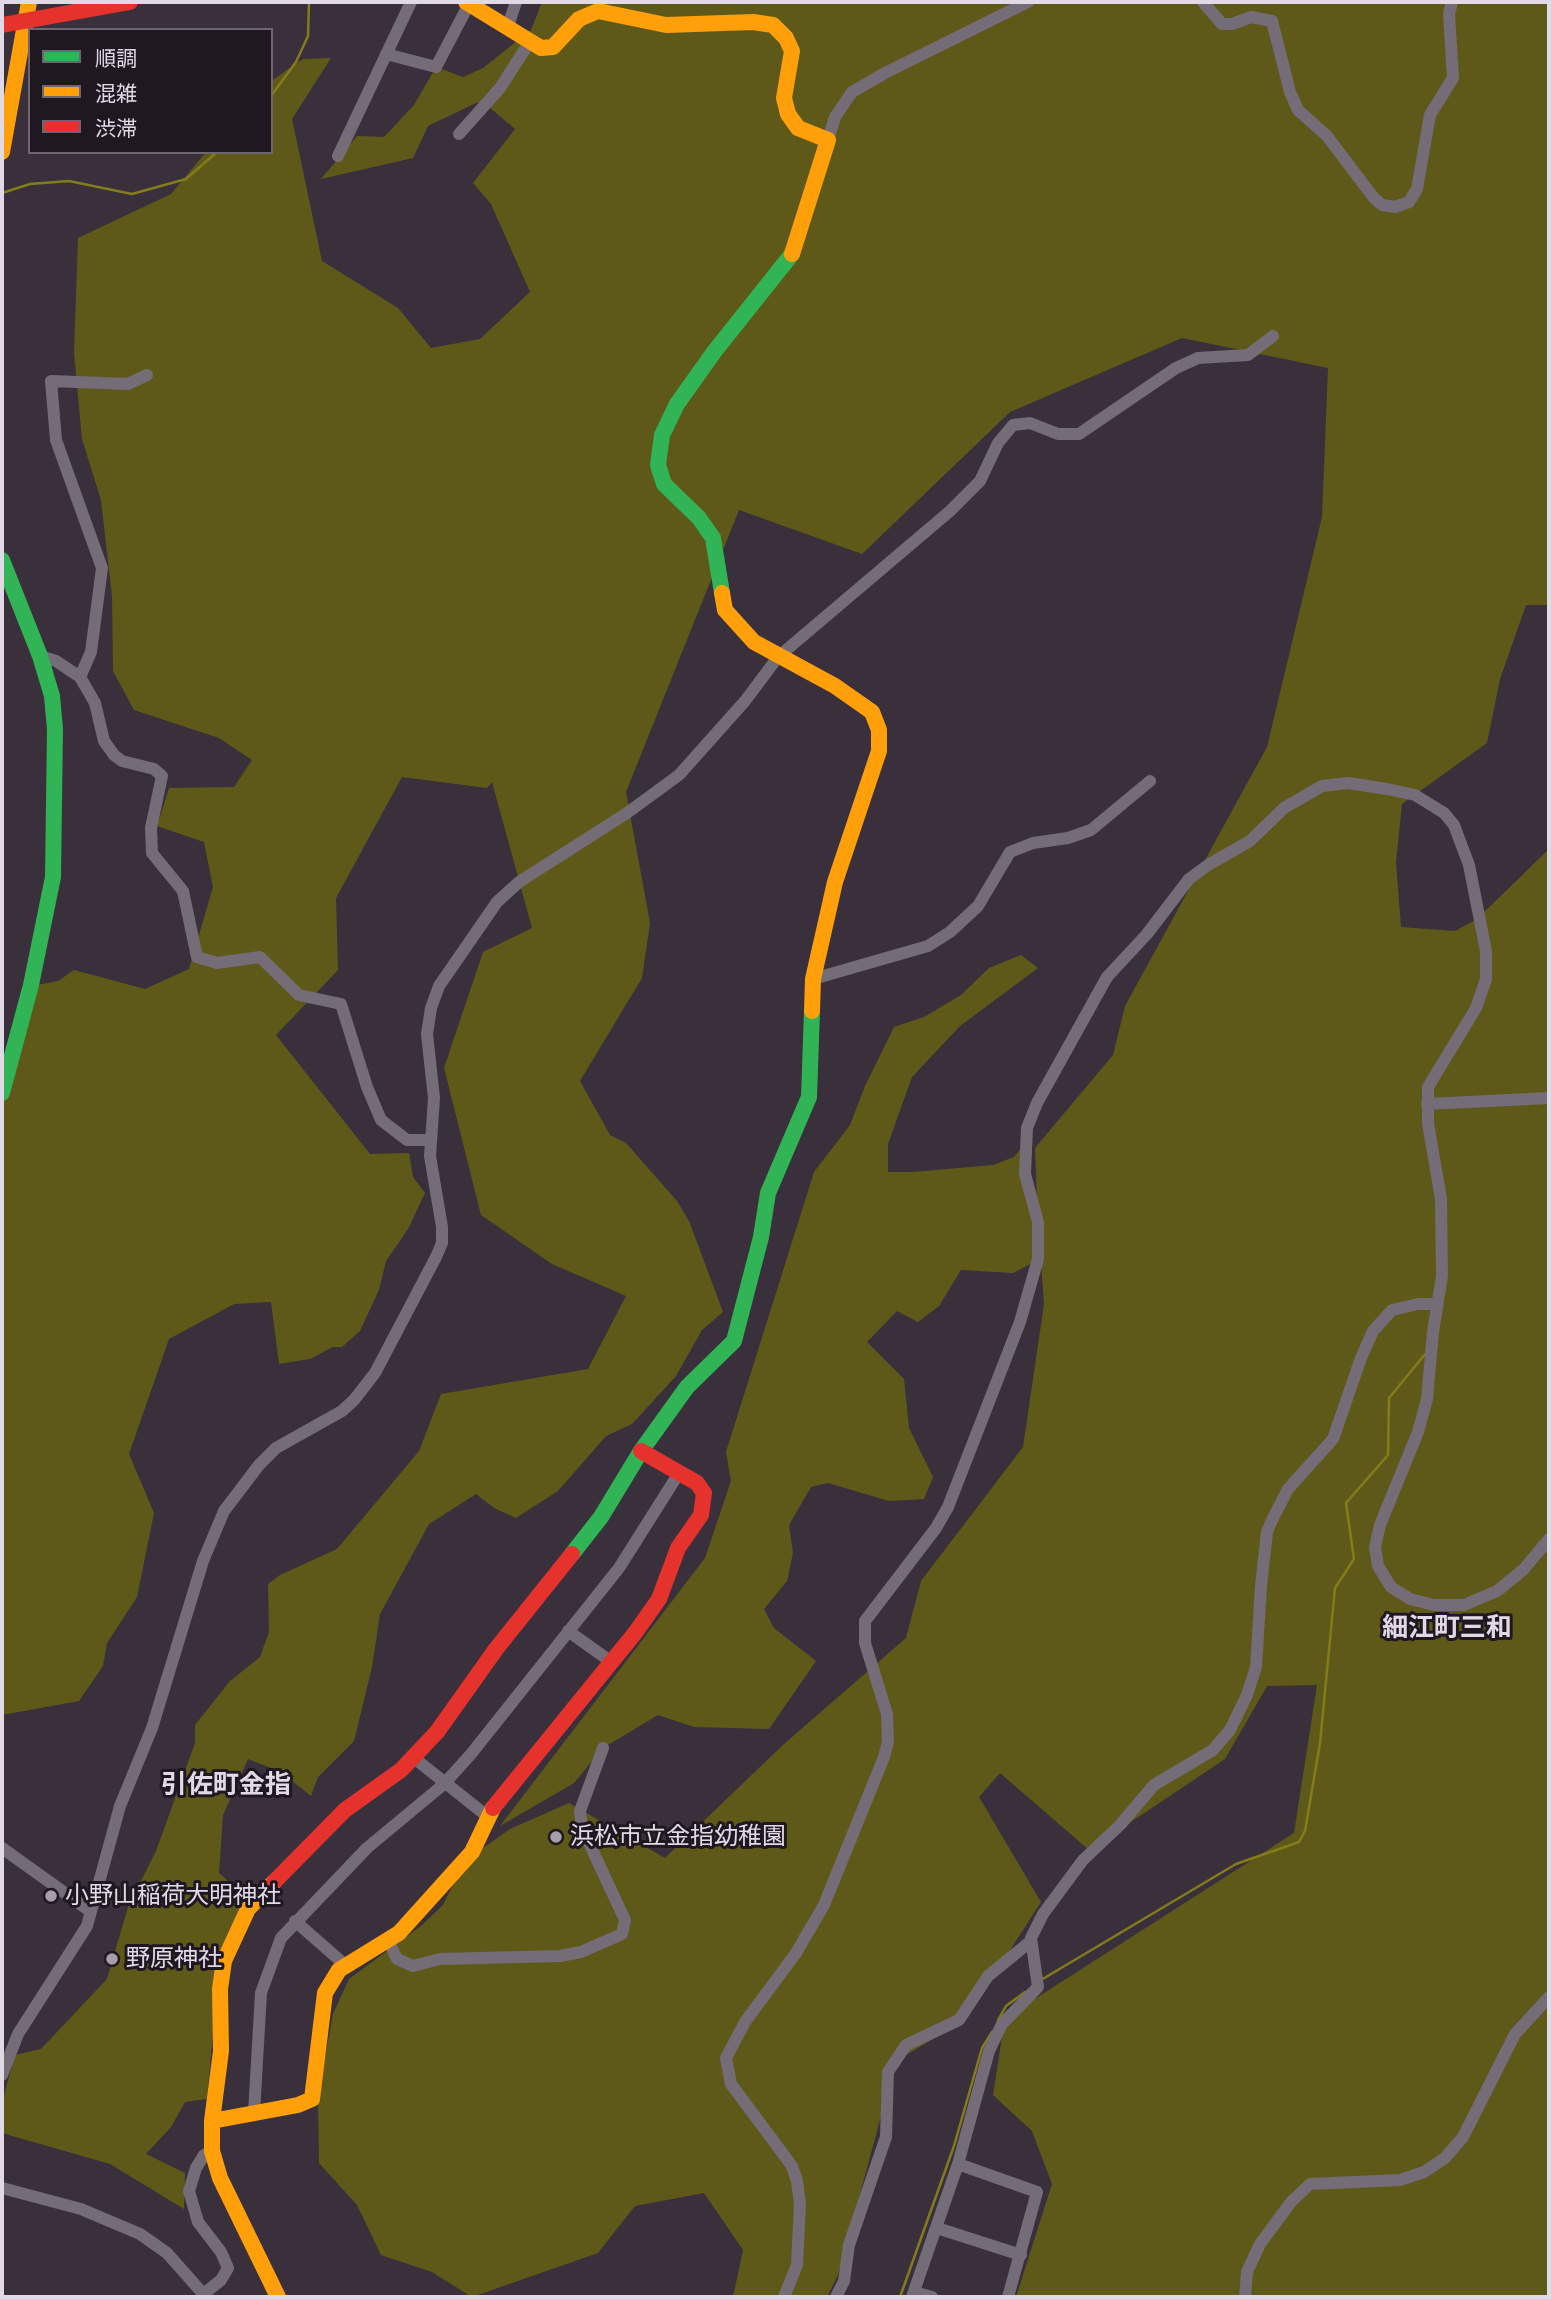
<!DOCTYPE html>
<html>
<head>
<meta charset="utf-8">
<style>
	body { margin:0 }
	#map { position:relative; width:1551px; height:2299px; overflow:hidden; background:#39303c; font-family:"Space Grotesk","Noto Sans JP",sans-serif }
	canvas { display:block }
	.frame { position:absolute; inset:0; border:4px solid #e2d9e6; pointer-events:none }
	.legend { position:absolute; left:28px; top:28px; width:245px; height:126px; box-sizing:border-box; background:#1f1821; border:2px solid #6d6570; margin:0; padding:9px 12px; list-style:none; font-size:21px; color:#e2d9e6 }
	.legend li { display:flex; align-items:center; gap:14px; height:35px }
	.legend b { width:35px; border:2px solid #6d6570 }
</style>
</head>
<body>
<div id="map">
<canvas width="1551" height="2299"></canvas>
<div class="frame"></div>
<ul class="legend">
<li><b style="height:9px;background:#30b455"></b>順調</li>
<li><b style="height:9px;background:#ff9f0a"></b>混雑</li>
<li><b style="height:9px;background:#e5322d"></b>渋滞</li>
</ul>
</div>
<script>
const c = document.querySelector('canvas').getContext('2d');
c.lineJoin = 'round';
function fillPath(path, color) { c.fillStyle = color; c.fill(path, 'evenodd'); }
const poly = rows => new Path2D(rows.map(r => 'M' + r).join(''));
function stroke(path, color, width, dash) { c.strokeStyle = color; c.lineWidth = width; c.lineCap = dash ? 'butt' : 'round'; c.setLineDash(dash || []); c.stroke(path); }
function drawText(font, color, halo, rows, align = 'center') {
  c.font = font + ' "Space Grotesk","Noto Sans JP",sans-serif'; c.lineWidth = 6; c.setLineDash([]); c.textBaseline = 'middle'; c.strokeStyle = halo; c.fillStyle = color; for (const [text, x, y, turn = 0] of rows) {
    c.save(); c.translate(x, y); c.rotate((+turn || 0) * Math.PI / 180); c.textAlign = isNaN(turn) ? turn : align; if (halo) c.strokeText(text, 0, 0); c.fillText(text, 0, 0); c.restore();
  }
}
fillPath(poly([
	[542,2,1549,2,1549,605,1526,605,1500,679,1487,743,1402,804,1396,862,1401,927,1455,931,1477,919,1549,849,1549,2297,1016,2297,1052,2184,1032,2131,993,2095,1005,2018,1294,1833,1317,1685,1267,1686,1225,1759,1089,1850,1000,1773,979,1797,1041,1902,965,2020,896,2061,838,2275,827,2297,733,2297,743,2250,704,2193,635,2206,598,2253,472,2297,432,2272,381,2255,357,2205,319,2163,318,2096,333,2014,349,1979,421,1926,443,1905,454,1883,483,1848,510,1829,569,1803,665,1858,784,1744,906,1638,921,1581,1023,1447,1044,1304,1039,1236,1032,1263,1013,1273,961,1270,939,1306,918,1322,897,1311,867,1342,904,1379,909,1428,933,1477,924,1499,889,1501,828,1483,811,1487,789,1525,793,1553,787,1581,764,1609,774,1628,816,1661,769,1729,694,1727,658,1715,603,1748,574,1783,500,1826,705,1558,731,1481,726,1452,814,1172,850,1125,865,1086,894,1027,924,1017,961,995,989,968,1021,955,1038,968,960,1026,912,1077,888,1144,888,1172,913,1172,993,1165,1014,1157,1026,1142,1038,1228,1035,1148,1113,1055,1125,1006,1267,747,1322,517,1328,368,1182,338,1010,412,862,554,739,510,626,792,650,923,642,978,580,1081,610,1135,626,1143,677,1201,689,1221,723,1312,702,1330,676,1376,632,1424,606,1436,558,1491,516,1518,494,1508,476,1494,429,1524,380,1614,372,1667,354,1741,318,1777,311,1796,281,1772,248,1759,223,1815,219,1873,244,1895,219,1967,207,2099,185,2102,171,2127,146,2154,185,2173,184,2209,110,2164,2,2133,2,2102,15,2055,41,2049,107,1979,128,1907,156,1851,195,1743,195,1725,230,1681,260,1657,269,1632,268,1584,280,1575,337,1549,419,1451,441,1394,588,1369,626,1296,552,1264,481,1215,444,1068,483,952,532,928,492,782,487,788,402,777,336,898,338,970,276,1035,370,1154,409,1153,413,1177,425,1193,408,1229,386,1261,379,1290,360,1331,342,1347,333,1347,310,1359,279,1364,271,1302,234,1304,169,1339,129,1454,154,1513,137,1597,107,1643,103,1666,79,1701,2,1715,2,1106,7,1073,37,985,58,981,74,970,145,989,189,969,213,887,204,842,157,826,169,788,234,787,252,760,219,738,134,710,113,671,112,596,101,500,82,439,74,353,78,238,171,194,206,152,271,152,271,81,303,59,331,58,292,119,322,261,398,308,431,348,480,339,530,292,491,204,473,183,515,129,483,102,476,103,428,126,413,158,321,179,357,136,384,137,414,105,436,67,463,77,483,68,531,30]
]), '#5f5919');
stroke(poly([
	[271,96,296,62,308,36,309,2],
	[2,193,30,184,69,181,132,194,186,179,217,152],
	[1041,1980,1236,1864,1299,1842,1305,1831,1320,1743,1335,1588,1354,1559,1346,1503,1388,1455,1389,1398,1426,1353],
	[998,2020,1006,2006,1025,1992],
	[900,2297,954,2146,982,2048,992,2032]
]), '#847c1a', 2.5);
stroke(poly([
	[1203,2,1222,24,1232,24,1251,17,1272,21,1290,92,1298,110,1327,136,1374,198,1382,205,1395,207,1409,202,1417,189,1430,115,1453,78,1449,14,1452,2],
	[507,29,516,2],
	[386,54,436,67,469,4],
	[459,134,500,88,529,43],
	[828,140,835,117,852,92,885,73,1028,2],
	[338,156,411,2],
	[40,656,56,661,80,677,95,703,104,741,114,755,122,761,154,769,162,776,151,828,152,853,183,891,197,957,217,963,260,957,299,995,341,1004,367,1087,381,1120,407,1140,429,1140],
	[80,677,91,652,102,568,56,440,51,381,128,384,147,375],
	[813,979,928,946,950,932,978,906,1010,852,1033,843,1068,838,1091,830,1150,781],
	[1427,1104,1549,1098],
	[568,1631,610,1661],
	[414,1758,487,1816],
	[2,1848,90,1911],
	[295,1921,344,1964],
	[388,1940,397,1959,413,1966,440,1959,560,1956,581,1952,622,1934,625,1920,582,1828,580,1811,603,1748],
	[2,2075,18,2034,87,1926,120,1806,152,1728,203,1561,224,1511,259,1465,276,1448,342,1411,354,1400,375,1373,436,1257,442,1243,442,1227,430,1156,434,1098,427,1034,431,1008,439,986,497,902,519,882,627,813,679,775,745,701,778,657,950,511,980,481,998,443,1013,425,1030,423,1058,434,1079,434,1176,368,1198,358,1248,355,1273,336],
	[254,2113,261,1993,281,1938,367,1848,444,1784,471,1754,619,1568,679,1473],
	[958,2164,1037,2192,1008,2297],
	[2,2188,81,2209,140,2234,167,2253,206,2297],
	[937,2228,1021,2255],
	[914,2292,932,2297],
	[207,2297,206,2292,221,2280,228,2268,221,2252,198,2222,189,2191,196,2168,204,2155,212,2151],
	[784,2297,797,2265,800,2204,797,2181,792,2166,731,2084,726,2058,745,2022,796,1953,824,1905,884,1757,888,1742,887,1714,865,1643,865,1621,936,1528,948,1507,1020,1322,1038,1259,1038,1222,1025,1174,1027,1128,1037,1103,1107,977,1147,934,1189,879,1208,865,1250,841,1284,808,1322,786,1348,783,1387,789,1415,795,1444,813,1454,825,1469,865,1486,951,1486,979,1476,1008,1428,1087,1428,1123,1441,1199,1442,1276,1433,1332,1427,1399,1418,1432,1380,1525,1375,1547,1378,1566,1391,1587,1410,1599,1434,1605,1464,1605,1497,1591,1523,1570,1549,1539],
	[836,2297,844,2281,849,2245,886,2137,888,2072,906,2045,959,2020,988,1976,1031,1941],
	[912,2297,958,2164,989,2051,1002,2024,1038,1987,1031,1938,1043,1914,1083,1860,1120,1825,1154,1785,1213,1750,1230,1730,1247,1695,1256,1667,1261,1586,1267,1532,1272,1520,1288,1489,1333,1439,1361,1358,1373,1331,1392,1310,1418,1304,1437,1304],
	[1245,2297,1247,2272,1260,2244,1291,2202,1310,2184,1400,2180,1424,2172,1445,2158,1463,2137,1515,2034,1549,1997]
]), '#746c77', 12);
stroke(poly([
	[2,560,40,656,52,696,55,729,53,877,31,985,2,1093],
	[722,593,713,538,699,518,664,484,658,465,662,435,677,404,714,352,792,254],
	[572,1554,601,1517,641,1451,687,1387,734,1341,761,1237,768,1193,809,1097,812,1011]
]), '#30b455', 16);
stroke(poly([
	[466,2,541,48,553,47,579,19,598,11,666,25,753,22,773,25,786,38,792,51,784,98,788,114,798,128,828,140,792,254],
	[2,152,29,2],
	[722,593,725,610,754,642,835,686,872,712,879,730,879,751,835,882,813,979,812,1011],
	[274,1882,248,1909,224,1961,220,1989,221,2051,212,2121,212,2151,220,2178,278,2297],
	[212,2121,298,2105,312,2099,325,1993,339,1970,399,1933,472,1852,493,1808]
]), '#ff9f0a', 16);
stroke(poly([
	[2,25,130,2],
	[493,1808,635,1633,659,1599,678,1548,701,1515,704,1493,697,1483,641,1451],
	[274,1882,345,1810,401,1770,437,1732,496,1649,572,1554]
]), '#e5322d', 16);
for (const [x, y, r, color] of [
	[556,1837,7,"#a79eaa"],
	[51,1896,7,"#a79eaa"],
	[112,1959,7,"#a79eaa"]
]) { const dot = new Path2D(); dot.arc(x, y, r, 0, 2 * Math.PI); c.fillStyle = color; c.fill(dot); stroke(dot, '#1f1821', 2.5); }
drawText('24px', '#e2d9e6', '#1f1821', [
	["浜松市立金指幼稚園",570,1837],
	["小野山稲荷大明神社",65,1896],
	["野原神社",126,1959]
], 'left');
drawText('bold 26px', '#e2d9e6', '#1f1821', [
	["細江町三和",1447,1629],
	["引佐町金指",226,1786]
]);
</script>
</body>
</html>
